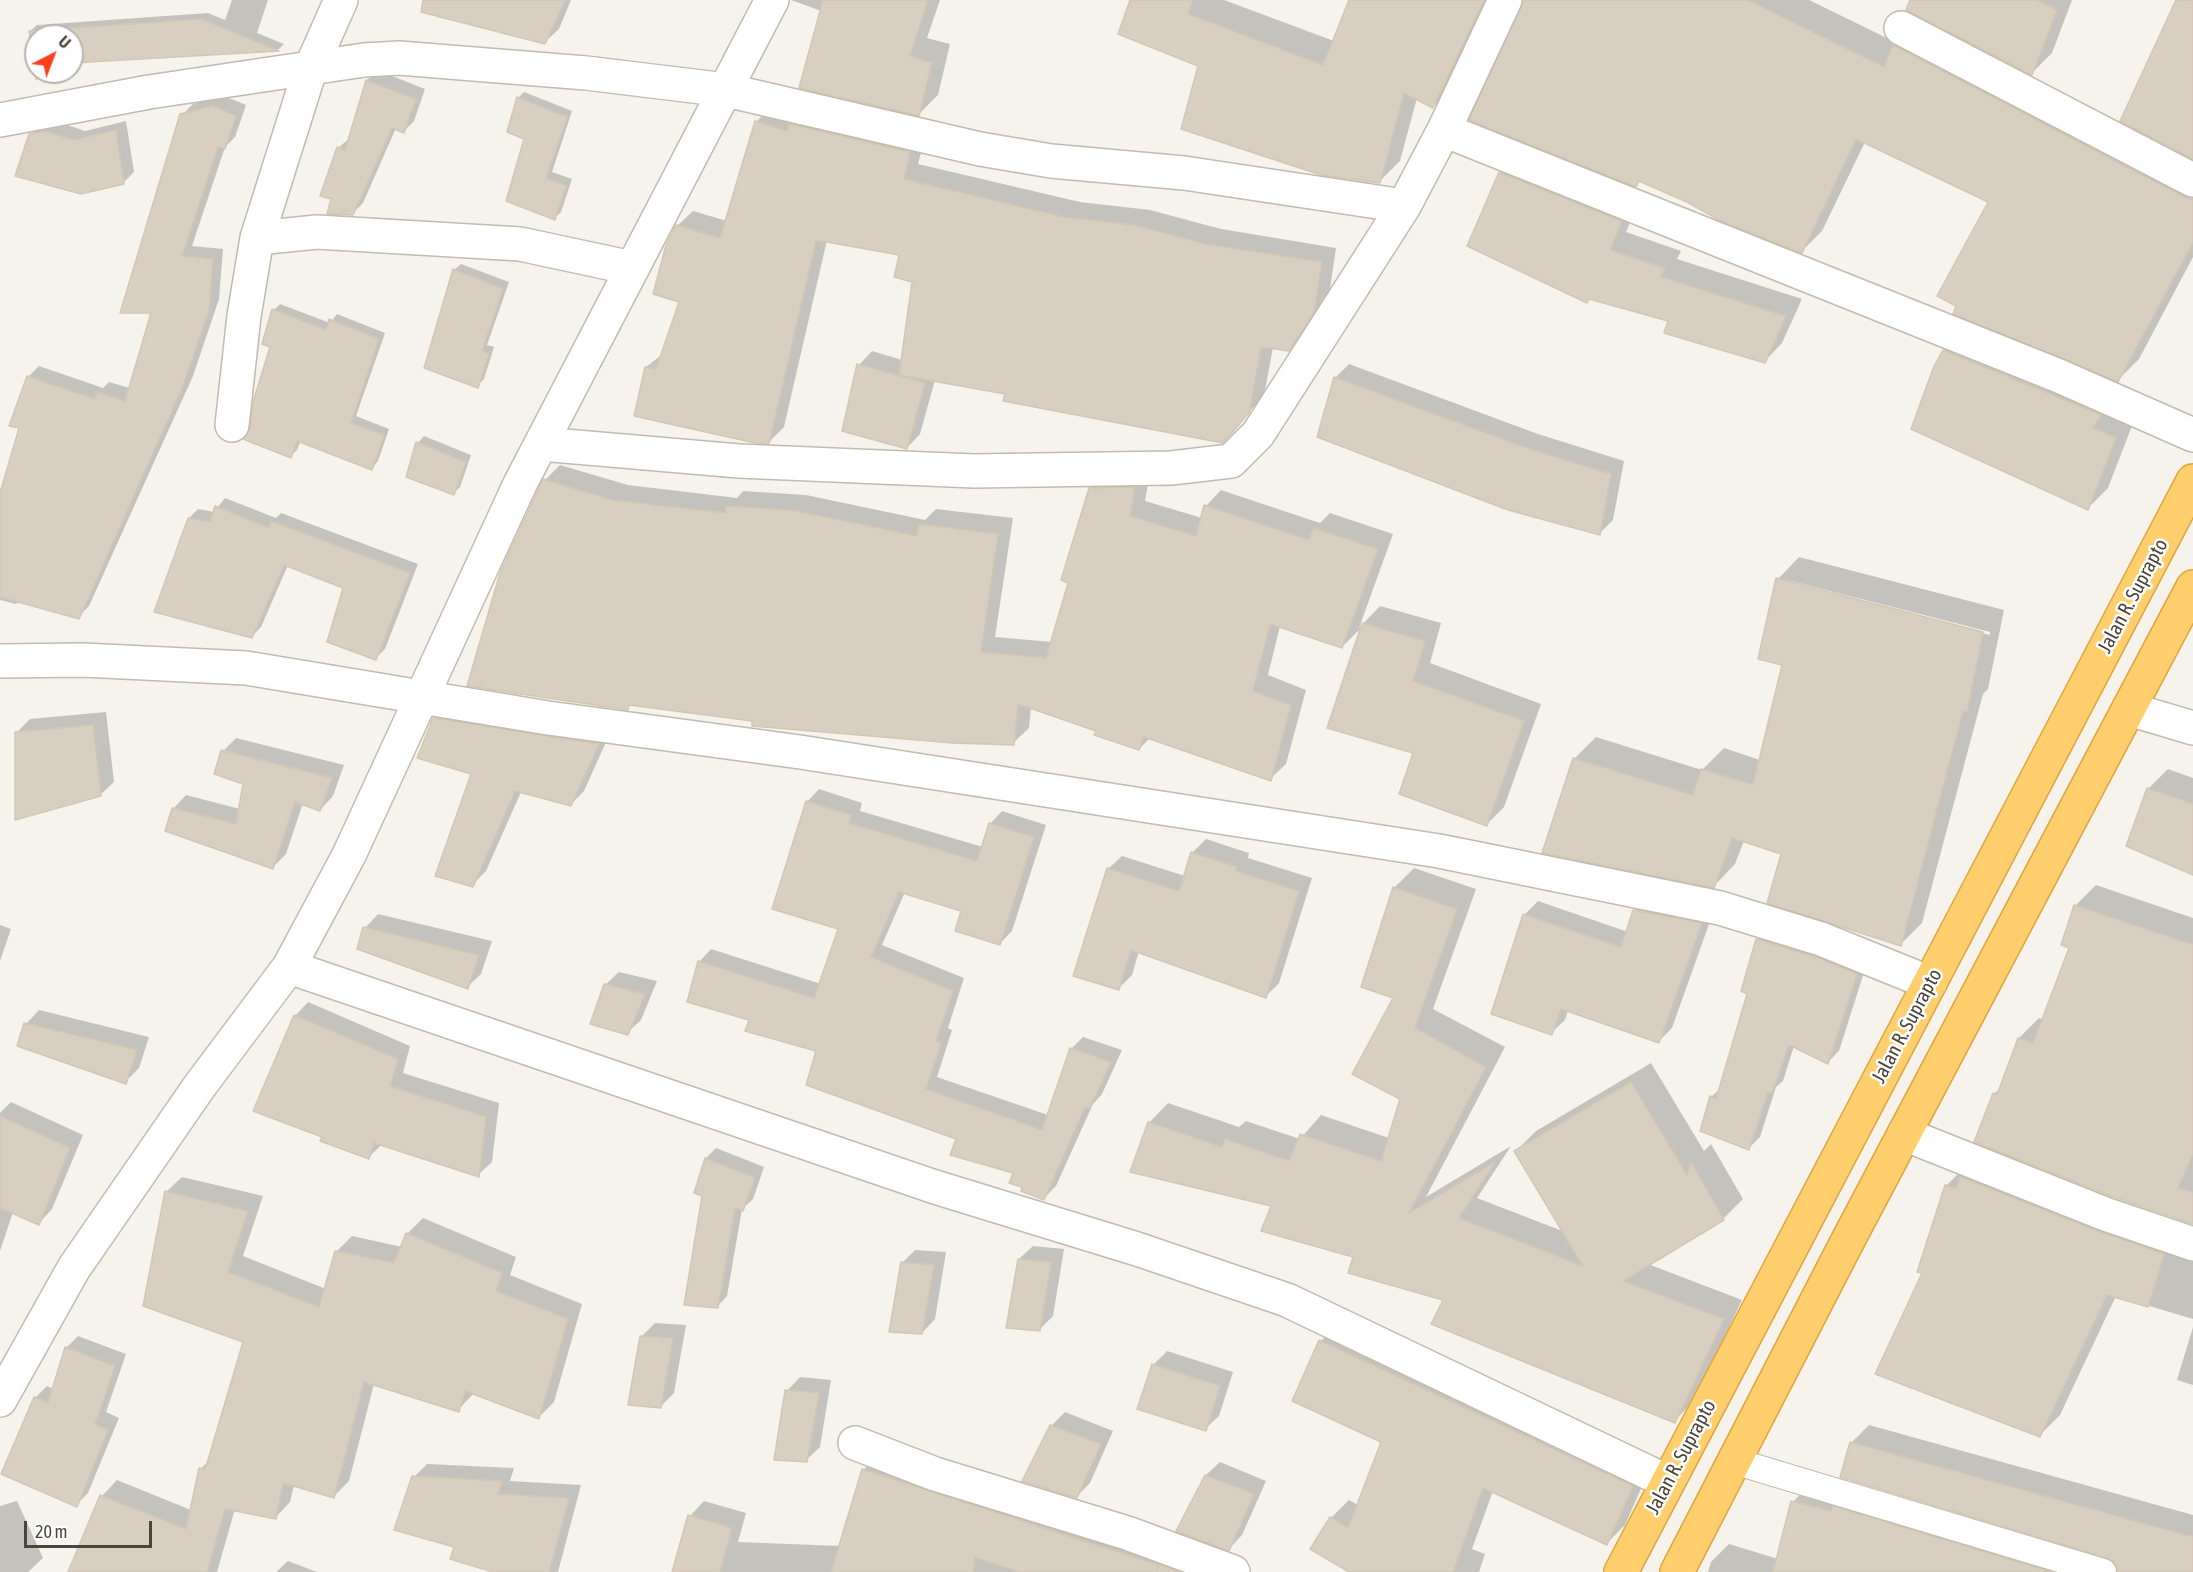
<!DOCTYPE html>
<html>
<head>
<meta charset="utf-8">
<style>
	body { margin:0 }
	#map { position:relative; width:2193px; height:1572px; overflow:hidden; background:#f6f3ec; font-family:"Asap Condensed",sans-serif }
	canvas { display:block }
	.north { position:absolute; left:24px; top:24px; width:60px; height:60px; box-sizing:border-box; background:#fff; border:2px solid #b7b4b0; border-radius:50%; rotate:42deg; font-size:16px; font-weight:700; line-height:24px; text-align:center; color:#4b4439 }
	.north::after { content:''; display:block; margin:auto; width:21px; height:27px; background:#fc3f1d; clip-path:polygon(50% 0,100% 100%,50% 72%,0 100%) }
	.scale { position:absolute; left:24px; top:1521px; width:128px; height:27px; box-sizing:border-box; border:3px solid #4b4439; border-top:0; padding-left:8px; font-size:18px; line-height:21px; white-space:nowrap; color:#4b4439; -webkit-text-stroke:4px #fff; paint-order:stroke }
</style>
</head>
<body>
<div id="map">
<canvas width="2193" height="1572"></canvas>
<div class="north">U</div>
<div class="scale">20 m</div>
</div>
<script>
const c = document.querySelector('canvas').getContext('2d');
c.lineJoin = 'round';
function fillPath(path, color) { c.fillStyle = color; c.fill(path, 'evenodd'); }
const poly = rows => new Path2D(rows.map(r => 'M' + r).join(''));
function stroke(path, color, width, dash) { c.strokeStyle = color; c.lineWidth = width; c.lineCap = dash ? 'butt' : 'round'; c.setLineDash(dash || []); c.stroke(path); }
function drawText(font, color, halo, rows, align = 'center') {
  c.font = font + ' "Asap Condensed",sans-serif'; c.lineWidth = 5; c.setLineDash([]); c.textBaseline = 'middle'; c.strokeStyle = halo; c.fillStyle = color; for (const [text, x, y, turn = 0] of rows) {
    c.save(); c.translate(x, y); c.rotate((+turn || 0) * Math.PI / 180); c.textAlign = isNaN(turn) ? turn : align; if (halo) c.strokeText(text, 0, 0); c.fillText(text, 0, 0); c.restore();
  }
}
fillPath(poly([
	[232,0,268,0,257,33,284,44,279,49,73,61,72,66,72,36,36,36,36,70,30,31,37,25,208,13,225,20],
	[444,0,571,0,559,29,545,42,437,17],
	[791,0,940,0,927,38,950,44,938,95,919,114,821,11],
	[1131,0,1224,0,1334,41,1350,0,1494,0,1454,86,1433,107,1417,98,1400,161,1379,182,1200,65],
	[1525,0,1809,0,1897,43,2193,170,2193,257,2139,359,2118,380,1991,201,1865,142,1822,231,1802,251,1641,180,1636,185],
	[1912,0,2072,0,2052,53,2032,73],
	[377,70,425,89,414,121,404,131,396,128,363,203,352,214,333,198,338,148,350,138,367,80],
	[524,92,572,111,552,172,572,179,561,212,554,218,526,138,518,98],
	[224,96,246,105,235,137,225,147,192,246,223,249,219,299,193,376,89,606,78,617,20,601,16,604,0,600,0,541,28,377,39,366,103,388,109,382,130,388,153,312,182,115,193,104],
	[772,106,925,137,918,164,1080,202,1150,210,1221,229,1336,248,1329,295,1304,334,1288,350,1273,347,1264,396,1234,428,935,380,920,434,907,448,859,365,872,351,902,360,914,281,901,254,827,240,784,427,769,442,646,367,664,353,681,301,677,226,693,211,727,221,757,121],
	[56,121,85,131,126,121,134,172,124,182,31,134,41,124],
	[1518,155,1638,204,1626,232,1681,251,1677,259,1802,299,1782,343,1765,361,1670,320,1591,298,1587,301,1500,173],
	[461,264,509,282,487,345,494,347,484,379,477,386,454,270],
	[280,304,330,323,337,314,385,333,356,416,389,429,378,461,372,468,301,440,297,450,291,456,252,428,271,346,274,310],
	[1965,331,2135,418,2108,488,2088,508,1945,351],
	[1349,364,1538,434,1624,461,1613,520,1600,533,1335,378],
	[424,436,471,455,460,487,454,493,407,476,418,443],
	[560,465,628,485,737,498,743,491,806,495,925,520,936,509,1013,518,995,637,1052,642,1070,582,1090,489,1106,473,1150,472,1145,501,1202,518,1206,506,1221,490,1320,523,1330,513,1393,534,1359,628,1380,606,1441,623,1430,663,1541,704,1504,807,1487,824,1415,753,1362,627,1342,647,1280,626,1268,675,1306,690,1286,764,1270,779,1150,738,1139,749,1098,730,1031,707,1029,728,1013,743,754,720,632,704,628,708,545,480],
	[225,498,276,518,281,513,418,564,385,649,376,658,345,587,288,565,261,627,252,636,189,518,198,509,214,512],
	[1799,557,2004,610,1988,689,1983,694,1922,923,1900,945,1783,853,1744,841,1735,864,1714,886,1574,759,1596,737,1702,770,1724,748,1760,760,1783,664,1778,579],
	[1791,581,1990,632,1990,635,1791,584],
	[448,705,611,731,584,791,570,805,521,792,486,871,472,885,473,773,434,719],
	[106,712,114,782,100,795,16,733,30,719],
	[236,738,344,765,333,796,320,810,303,803,286,854,272,868,173,809,186,795,240,809,245,783,223,751],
	[2168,769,2193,778,2193,874,2148,789],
	[819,789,862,803,860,811,983,847,990,824,1002,811,1046,825,1012,931,1000,943,963,910,905,892,882,945,964,978,948,1028,952,1030,937,1077,1048,1115,1071,1049,1083,1037,1122,1050,1102,1094,1093,1104,1056,1186,1044,1198,1024,1186,1015,1172,818,1050,750,1019,699,962,711,949,821,984,840,928,807,802],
	[1206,839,1249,853,1248,858,1312,878,1279,983,1265,997,1139,951,1132,975,1118,989,1108,869,1122,856,1185,876,1192,853],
	[1414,868,1476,889,1433,1009,1505,1047,1426,1197,1511,1146,1477,1198,1565,1232,1516,1151,1536,1131,1651,1063,1704,1151,1711,1144,1743,1199,1723,1219,1648,1264,1742,1300,1694,1401,1674,1421,1445,1299,1355,1256,1149,1123,1168,1103,1239,1127,1246,1121,1300,1139,1321,1115,1389,1138,1402,1098,1395,997,1394,888],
	[2096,885,2193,918,2193,1223,1994,1094,2001,1087,2019,1038,2039,1018,2044,1020,2071,947,2063,944,2076,905],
	[1648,897,1714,910,1672,1028,1659,1041,1568,1010,1565,1020,1551,1033,1524,915,1538,901,1628,932,1635,910],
	[378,914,492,941,481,974,467,987,365,928],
	[0,925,11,929,0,961],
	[1768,928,1867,963,1839,1051,1828,1062,1794,1046,1783,1081,1776,1087,1760,1137,1749,1148,1711,1097,1721,1088,1749,993,1757,939],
	[619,972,657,981,641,1020,627,1033,605,985],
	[308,1002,410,1046,403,1073,499,1103,492,1162,478,1175,382,1144,369,1157,324,1136,295,1016],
	[39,1010,149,1037,139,1068,125,1082,26,1024],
	[11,1102,83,1135,52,1209,39,1223,13,1212,0,1251,0,1113],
	[716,1148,764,1167,753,1199,742,1209,727,1296,717,1307,704,1195,696,1192,706,1158],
	[1966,1166,2193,1237,2193,1319,2116,1296,2060,1415,2040,1435,1924,1272,1946,1186],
	[182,1177,263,1196,243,1256,326,1289,337,1251,352,1236,402,1247,408,1233,423,1218,516,1257,510,1275,582,1304,554,1402,538,1418,474,1393,458,1410,374,1384,349,1481,333,1497,294,1485,290,1502,275,1518,235,1509,217,1572,70,1572,102,1496,117,1480,191,1510,200,1469,210,1460,244,1341,166,1192],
	[1033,1246,1064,1249,1053,1316,1039,1330,1019,1259],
	[915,1250,946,1252,935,1319,922,1333,902,1263],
	[655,1323,686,1325,674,1393,661,1406,641,1337],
	[1339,1323,1650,1468,1625,1525,1607,1543,1493,1491,1472,1549,1485,1554,1479,1572,1352,1572,1312,1548,1331,1518,1349,1500,1358,1505,1383,1441,1294,1401,1321,1341],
	[2193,1327,2193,1385,2177,1380],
	[78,1336,126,1354,106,1412,119,1418,88,1493,76,1505,35,1398,47,1386,54,1389,66,1348],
	[1167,1351,1233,1372,1219,1416,1205,1429,1153,1365],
	[800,1377,831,1380,820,1447,806,1460,787,1391],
	[1065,1412,1113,1431,1090,1483,1077,1496,1051,1426],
	[1869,1425,2193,1515,2193,1572,1708,1572,1711,1562,1729,1544,1778,1559,1793,1502,1810,1484,1852,1489,2122,1571,2108,1556,1852,1442],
	[878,1456,1232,1572,673,1572,690,1516,704,1501,746,1513,738,1542,840,1546,863,1470],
	[1220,1462,1266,1481,1242,1535,1229,1549,1206,1475],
	[427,1464,514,1468,510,1481,581,1485,558,1572,499,1572,456,1546,414,1477],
	[17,1501,43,1558,28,1572,0,1572,0,1506],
	[288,1561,317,1572,276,1572]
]), '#0003');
const building = poly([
	[423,0,565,0,545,44,421,12,423,0],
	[823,0,928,0,910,56,932,63,919,116,799,88,823,0],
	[1130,0,1193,0,1188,14,1323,65,1349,0,1484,0,1433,108,1404,93,1380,183,1321,175,1181,129,1198,66,1118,34,1130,0],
	[1523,0,1748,0,1884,67,1893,45,2184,197,2193,199,2193,242,2118,382,1953,314,1956,306,1937,296,1988,202,1856,139,1802,253,1719,220,1687,202,1639,181,1636,187,1469,120,1523,0],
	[1910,0,2037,0,2057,10,2032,75,1906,10,1910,0],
	[2176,0,2193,0,2193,159,2120,121,2176,0],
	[201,19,279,51,72,63,72,36,36,36,36,72,68,73,36,79,29,31,201,19],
	[366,80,416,99,404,133,392,128,353,215,327,214,331,199,320,196,337,147,345,150,366,80],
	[517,97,567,117,546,178,566,186,555,220,506,201,524,139,507,132,517,97],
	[213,106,236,116,225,149,218,147,182,256,213,259,209,311,182,388,79,619,0,597,0,493,19,428,9,426,27,376,95,399,97,392,125,401,151,313,120,313,180,114,213,106],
	[755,121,787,131,789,124,910,152,904,179,1064,217,1134,225,1205,244,1322,262,1314,312,1289,351,1261,347,1249,413,1223,443,1003,401,1005,394,899,375,912,282,894,277,899,255,816,240,769,444,755,443,634,416,645,367,656,369,679,302,653,294,666,245,676,225,720,238,755,121],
	[116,130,124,184,81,194,15,176,29,134,45,131,74,140,116,130],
	[1499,172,1622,221,1610,250,1665,268,1661,277,1786,316,1765,363,1664,333,1668,321,1589,299,1587,303,1467,246,1499,172],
	[453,269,503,289,482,351,489,354,478,388,424,368,453,269],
	[272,309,326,330,329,319,379,339,351,423,384,435,372,470,297,441,291,458,243,439,250,428,253,402,270,347,262,344,272,309],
	[1943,350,2101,415,2093,428,2116,438,2088,510,1911,429,1934,366,1943,350],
	[857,364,925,383,907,449,842,431,857,364],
	[1334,377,1524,447,1611,474,1600,535,1508,510,1317,437,1334,377],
	[416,442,466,462,454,495,406,477,416,442],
	[543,479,612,500,726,513,726,506,790,510,917,536,919,524,998,534,981,652,1046,658,1068,583,1061,580,1089,488,1135,487,1130,516,1196,536,1204,505,1309,540,1313,528,1378,549,1342,648,1270,624,1253,691,1291,705,1271,781,1144,737,1139,750,1094,735,1096,731,1018,704,1014,745,953,743,752,726,752,721,629,705,628,710,467,686,500,573,543,479],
	[215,506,269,528,271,521,410,573,376,660,327,642,343,588,284,565,252,638,154,612,188,518,210,522,215,506],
	[1776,578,1983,632,1967,712,1963,711,1901,946,1767,903,1781,854,1732,838,1714,888,1542,853,1573,758,1693,795,1701,769,1753,785,1782,665,1758,659,1776,578],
	[1362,623,1425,641,1413,681,1524,721,1487,826,1399,794,1413,753,1327,728,1362,623],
	[433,718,599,744,571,806,515,791,473,887,435,876,471,774,417,758,433,718],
	[93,725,101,796,15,820,15,732,93,725],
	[221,750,332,778,320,811,295,802,273,869,165,831,172,808,236,824,243,784,214,774,221,750],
	[2147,788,2193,804,2193,875,2126,846,2147,788],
	[806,801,851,815,849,823,977,861,989,823,1034,837,1000,945,955,931,961,911,899,892,871,957,953,991,936,1041,941,1043,926,1089,1042,1130,1070,1048,1111,1062,1090,1108,1085,1107,1044,1200,1021,1191,1022,1187,1009,1183,1013,1173,950,1155,956,1139,806,1085,816,1051,745,1031,749,1020,687,1002,698,961,814,998,838,929,772,909,806,801],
	[1191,852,1237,867,1235,871,1299,891,1266,998,1131,950,1119,990,1073,976,1107,868,1179,891,1191,852],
	[1393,887,1457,909,1415,1028,1486,1067,1409,1213,1495,1162,1459,1218,1583,1266,1514,1151,1631,1082,1687,1175,1691,1162,1724,1220,1623,1281,1724,1319,1675,1423,1431,1324,1443,1300,1348,1273,1353,1257,1261,1231,1271,1206,1130,1172,1148,1122,1222,1147,1225,1139,1289,1161,1300,1134,1381,1161,1400,1099,1352,1074,1393,998,1361,987,1393,887],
	[2074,905,2193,945,2193,1154,2178,1188,2193,1193,2193,1224,2111,1196,1974,1142,1993,1093,1997,1095,2018,1038,2033,1043,2069,948,2061,945,2074,905],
	[1633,910,1702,923,1659,1043,1561,1009,1552,1035,1491,1014,1523,914,1621,947,1633,910],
	[363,927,479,955,468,989,357,949,363,927],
	[1756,939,1815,957,1857,974,1828,1064,1789,1045,1772,1093,1768,1092,1749,1150,1700,1131,1710,1096,1716,1099,1747,994,1741,991,1756,939],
	[604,984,645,994,628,1035,590,1024,604,984],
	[294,1015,398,1059,390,1086,486,1117,479,1177,374,1143,369,1159,320,1141,322,1137,253,1111,294,1015],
	[24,1023,137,1050,126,1084,17,1046,24,1023],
	[0,1116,70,1148,39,1225,0,1208,0,1116],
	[705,1158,755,1178,743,1211,735,1208,718,1308,684,1305,702,1196,694,1193,705,1158],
	[1960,1177,2098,1231,2164,1254,2148,1307,2107,1295,2040,1437,1875,1374,1922,1273,1917,1272,1945,1185,1956,1189,1960,1177],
	[165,1191,248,1211,228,1272,319,1307,335,1251,394,1263,406,1233,502,1273,496,1291,568,1319,539,1419,465,1391,459,1412,364,1382,334,1498,283,1483,276,1519,225,1509,207,1572,68,1572,100,1495,186,1529,199,1468,205,1470,243,1342,143,1306,165,1191],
	[1018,1259,1051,1262,1040,1331,1006,1328,1018,1259],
	[901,1262,934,1265,922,1334,889,1332,901,1262],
	[640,1336,673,1338,661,1408,628,1405,640,1336],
	[1319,1340,1633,1486,1607,1545,1483,1488,1453,1572,1349,1572,1310,1549,1330,1517,1348,1528,1381,1442,1292,1401,1319,1340],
	[65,1347,115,1366,95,1424,108,1430,77,1507,1,1474,34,1397,48,1403,65,1347],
	[1152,1364,1220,1386,1206,1431,1137,1409,1152,1364],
	[785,1390,819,1393,807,1462,774,1460,785,1390],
	[1050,1425,1101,1444,1077,1498,1022,1481,1050,1425],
	[1850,1442,2193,1537,2193,1572,2118,1572,2114,1562,2107,1558,1840,1477,1850,1442],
	[862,1469,1158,1565,1157,1569,1159,1565,1179,1572,1020,1572,975,1558,973,1572,831,1572,862,1469],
	[1205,1475,1254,1494,1229,1551,1176,1531,1205,1475],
	[412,1476,502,1481,498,1494,569,1498,549,1572,493,1572,450,1559,454,1547,394,1530,412,1476],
	[1791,1501,1831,1511,1833,1506,2051,1572,1773,1572,1791,1501],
	[688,1515,732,1528,720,1572,672,1572,688,1515]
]);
fillPath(building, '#d8cfc1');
stroke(building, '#d3c7b4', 1.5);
const lane = poly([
	[1734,1461,2103,1572]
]);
const street = poly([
	[1901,28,2193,180],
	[0,120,149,92,364,60,399,58,586,73,726,90,980,149,1051,161,1184,173,1404,206,1444,130,1505,0],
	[1444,130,2059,376,2193,435],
	[257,238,317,232,520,244,632,268],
	[232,425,244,316,257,238,310,70,341,0],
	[541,444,739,461,974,471,1171,468,1231,461,1258,434,1404,206],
	[0,661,83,660,246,668,548,718,800,752,1439,851,1720,908,1821,939,1930,983],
	[2129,709,2193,728],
	[289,967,935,1187,1137,1249,1287,1300,1668,1482],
	[1904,1134,2105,1214,2193,1244],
	[0,1400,74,1268,199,1087,289,967,349,855,520,484,772,0],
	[855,1443,935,1474,1127,1533,1233,1572]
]);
const highway = poly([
	[1621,1572,2193,481],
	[1677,1572,1846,1244,2193,587]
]);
stroke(lane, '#c2bbae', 28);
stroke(street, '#c2bbae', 36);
stroke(highway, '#e0a43c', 36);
stroke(lane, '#fff', 26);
stroke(street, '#fff', 33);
stroke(highway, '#ffcf6e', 33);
drawText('20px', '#4b4439', '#fff', [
	["Jalan R. Suprapto",2133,596,-62],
	["Jalan R. Suprapto",1907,1026,-62],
	["Jalan R. Suprapto",1681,1457,-62]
]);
</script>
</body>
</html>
